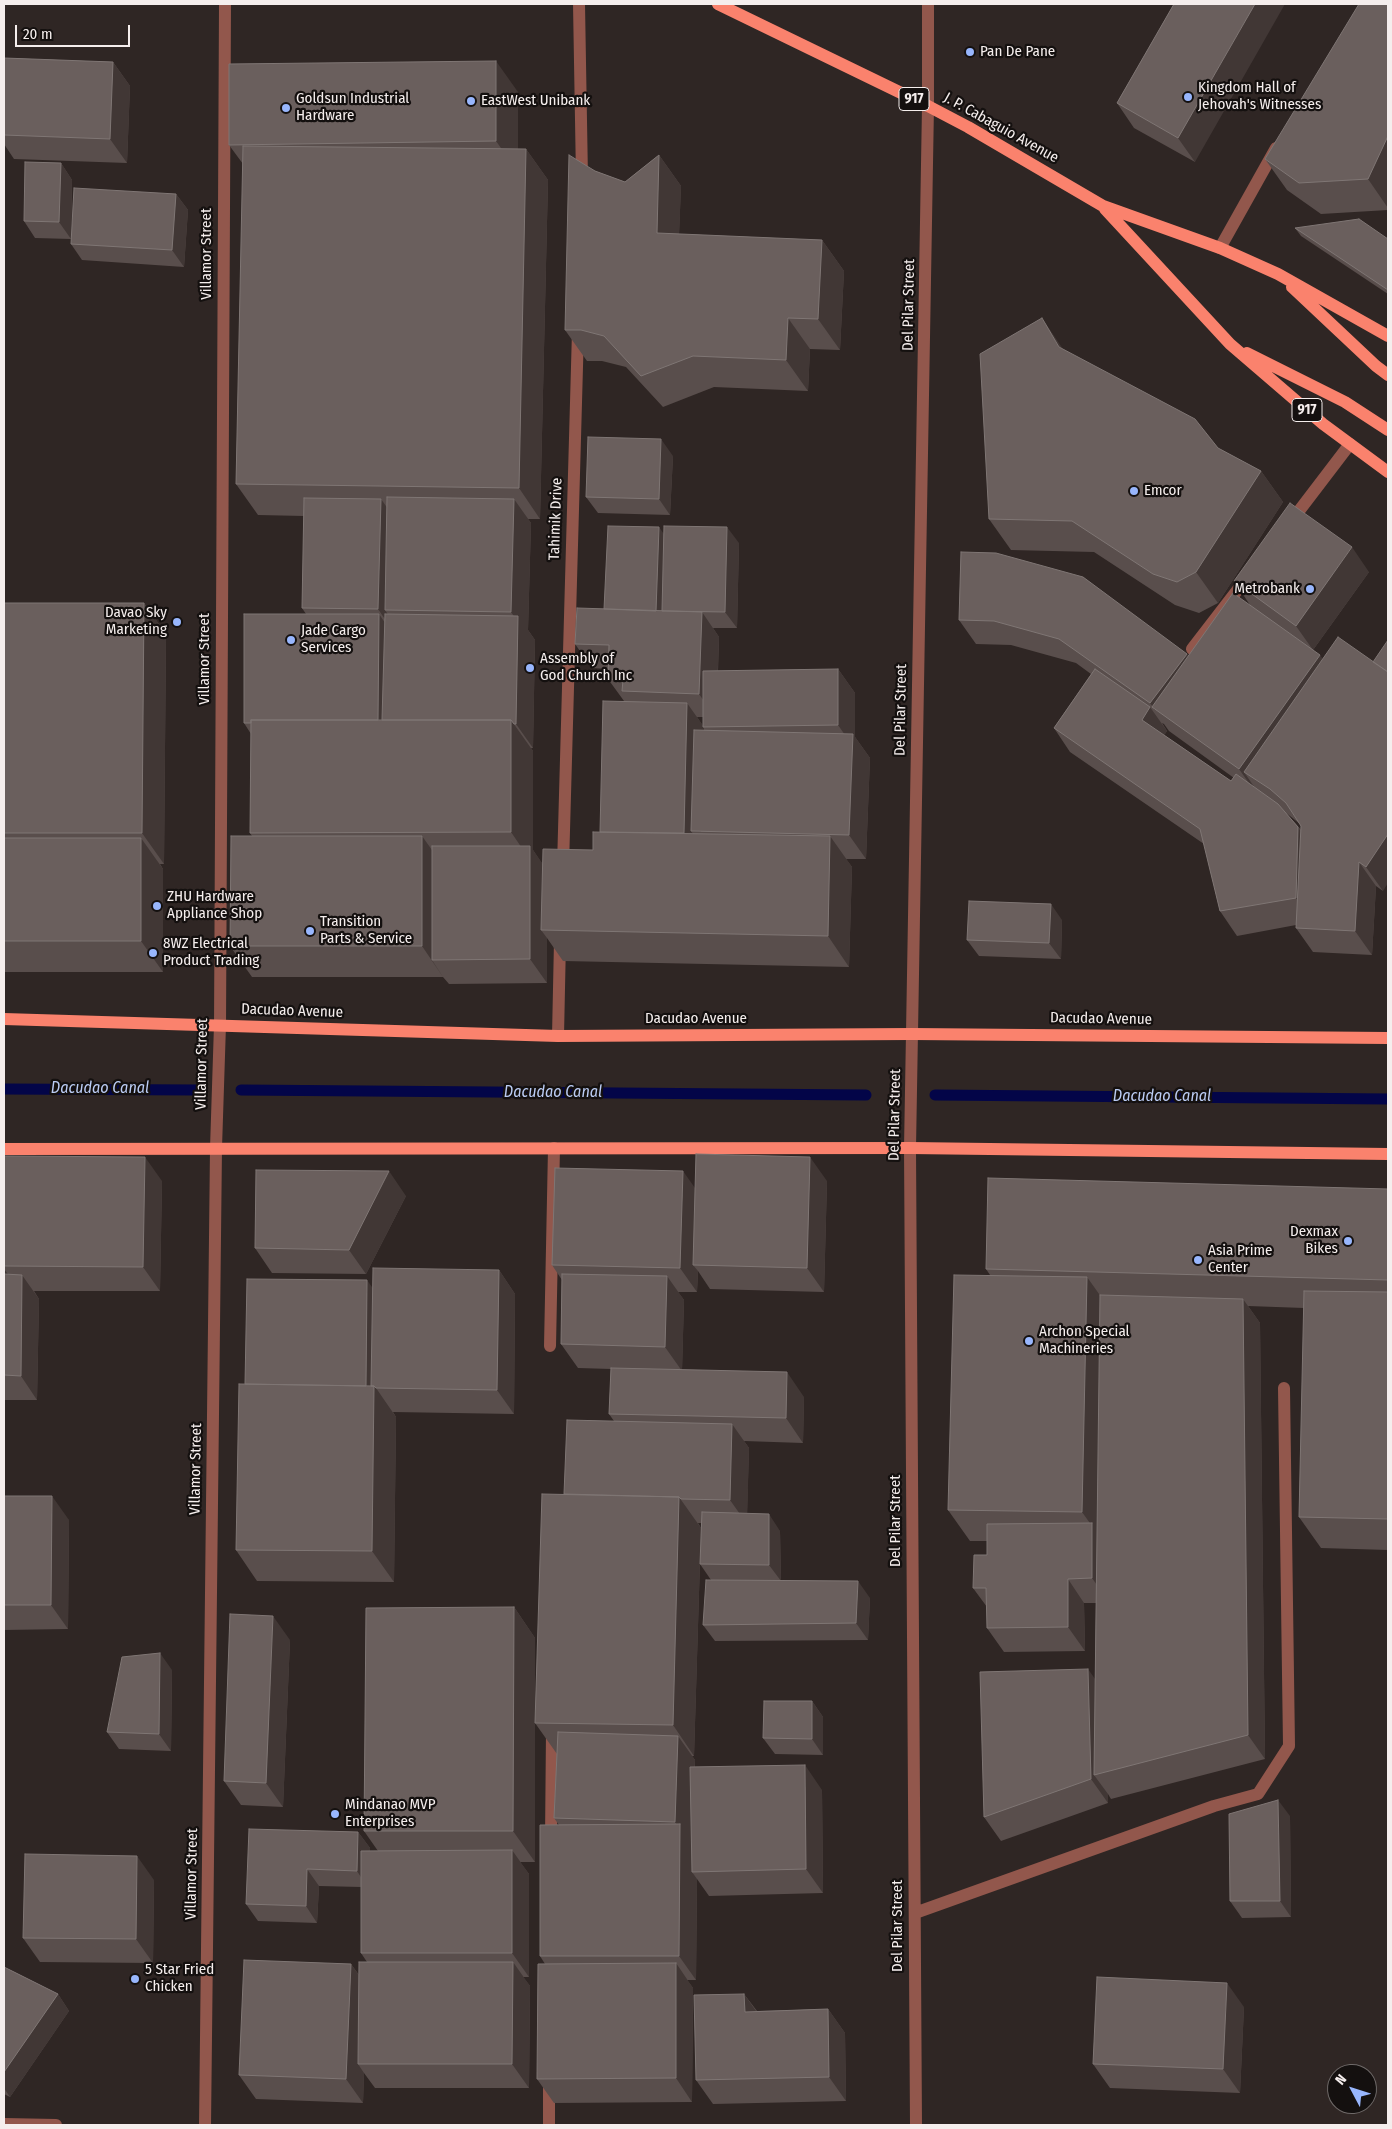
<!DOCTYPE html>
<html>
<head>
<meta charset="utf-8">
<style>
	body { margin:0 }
	#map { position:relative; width:1392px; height:2129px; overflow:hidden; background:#2f2624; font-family:"Fira Sans Condensed",sans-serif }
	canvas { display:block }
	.frame { position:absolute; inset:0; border:5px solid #f5eeed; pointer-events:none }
	.north { position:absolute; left:1327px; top:2064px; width:50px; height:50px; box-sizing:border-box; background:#14100f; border:1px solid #6e6968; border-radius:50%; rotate:310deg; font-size:14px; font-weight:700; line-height:20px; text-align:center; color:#f5eeed }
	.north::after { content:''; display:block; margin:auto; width:18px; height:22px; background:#98b6fd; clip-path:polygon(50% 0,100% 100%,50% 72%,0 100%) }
	.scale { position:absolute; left:15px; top:25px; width:115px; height:22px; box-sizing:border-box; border:2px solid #f5eeed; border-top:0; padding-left:6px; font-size:15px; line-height:18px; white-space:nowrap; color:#f5eeed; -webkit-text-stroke:4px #14100f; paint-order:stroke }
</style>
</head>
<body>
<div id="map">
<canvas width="1392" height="2129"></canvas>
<div class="frame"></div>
<div class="north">N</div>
<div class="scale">20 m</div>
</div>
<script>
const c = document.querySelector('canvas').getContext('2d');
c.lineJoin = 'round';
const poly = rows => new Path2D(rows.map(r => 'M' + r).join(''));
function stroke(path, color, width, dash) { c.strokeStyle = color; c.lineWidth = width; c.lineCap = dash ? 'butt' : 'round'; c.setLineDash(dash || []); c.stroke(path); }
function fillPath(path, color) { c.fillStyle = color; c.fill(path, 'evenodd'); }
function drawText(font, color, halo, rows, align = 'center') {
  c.font = font + ' "Fira Sans Condensed",sans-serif'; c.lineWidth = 4.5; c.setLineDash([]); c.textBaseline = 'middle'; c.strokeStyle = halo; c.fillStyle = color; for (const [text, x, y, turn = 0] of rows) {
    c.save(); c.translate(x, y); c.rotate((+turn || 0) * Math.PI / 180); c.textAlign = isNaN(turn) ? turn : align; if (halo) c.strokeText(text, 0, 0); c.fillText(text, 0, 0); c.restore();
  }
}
stroke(poly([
	[4,1089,196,1090],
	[241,1090,866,1095],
	[935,1095,1388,1099]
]), '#030548', 11);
stroke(poly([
	[579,4,582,178],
	[1220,248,1276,148],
	[1289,524,1350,444],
	[1192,649,1249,575],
	[563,866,578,331],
	[558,1036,560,941],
	[550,1346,554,1148],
	[551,1840,552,1730],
	[915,1913,1214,1806,1258,1794,1289,1746,1284,1388],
	[4,2124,56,2125],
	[205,2125,216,1148,220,1025,225,4],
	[549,2125,549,2080],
	[916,2125,910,1148,928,106,928,4]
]), '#92574c', 12);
stroke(poly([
	[718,4,928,106,968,127,1103,206,1220,248,1278,274,1388,336],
	[1105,209,1230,344,1323,424,1388,472],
	[1292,287,1376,366,1388,375],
	[1247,353,1345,402,1388,430],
	[4,1019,558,1036,912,1034,1388,1038],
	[4,1149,910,1148,1388,1154]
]), '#fa826d', 12);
fillPath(poly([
	[1174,4,1195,162,1134,128,1117,103],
	[1388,4,1388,210,1321,214,1287,190,1265,159],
	[4,58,113,62,130,86,127,163,14,159,4,144],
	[518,92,518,149,526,149,548,180,540,519,528,519,531,523,528,630,535,640,533,748,531,748,533,751,533,850,543,865,593,850,600,832,624,701,608,679,609,669,592,668,575,644,664,534,739,543,737,628,713,628,719,637,718,671,838,669,855,693,855,737,870,758,866,859,846,859,852,867,849,967,563,961,547,938,547,983,449,984,443,977,252,977,230,946,252,836,250,833,251,734,244,723,306,614,302,608,304,516,258,515,236,484,243,164,229,145],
	[697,717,703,717,703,726],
	[659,155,681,186,679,234,822,240,844,271,840,350,810,349,808,391,714,387,663,407,626,367,602,361,587,361,565,330,595,171,625,182],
	[61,163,72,180,71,239,35,238,24,221],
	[176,194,188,210,184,267,82,260,71,244],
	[1295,228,1388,239,1388,294,1301,236],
	[1063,349,1218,448,1261,471,1283,502,1218,603,1199,613,1175,605,1094,552,1011,550,989,519],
	[673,456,670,515,598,513,586,497],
	[961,552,1187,654,1188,656,1250,605,1234,581,1369,572,1313,650,1383,891,1376,886,1372,955,1313,952,1296,928,1296,925,1237,936,1220,911,1204,844,1070,752,1054,728,1091,674,1076,663,1011,645,976,644,959,620],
	[1162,723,1164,724,1169,731,1234,778,1231,781,1164,735,1167,731],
	[1285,812,1300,824,1301,826,1301,830],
	[4,603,144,603,166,634,164,864,160,864,163,869,163,972,4,972],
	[1062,920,1061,959,979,956,967,940],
	[4,1156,162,1181,160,1291,34,1291,39,1299,37,1400,4,1400],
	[827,1181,824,1292,710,1289,698,1271,697,1292,678,1292,684,1300,682,1370,804,1397,803,1443,744,1441,749,1448,747,1513,780,1531,781,1581,870,1598,868,1640,715,1641,703,1625,711,1580,700,1564,702,1523,698,1523,701,1528,694,1756,692,1756,695,1760,695,1767,822,1790,823,1893,709,1896,697,1879,696,1980,687,1980,693,1988,692,2102,554,2103,537,2079,545,1964,540,1956,559,1825,554,1818,557,1754,535,1723,535,1862,520,1862,529,1874,529,1977,523,1977,530,1986,529,2088,375,2088,364,2073,363,2103,256,2099,239,2075,351,1964,359,1975,367,1962,361,1953,361,1887,319,1886,317,1923,258,1921,246,1904,358,1832,370,1848,370,1851,378,1851,364,1831,514,1607,535,1638,535,1719,564,1494,614,1421,609,1414,611,1369,578,1368,561,1344,562,1280,552,1265,695,1188],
	[1388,1189,1388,1550,1321,1548,1299,1517,1304,1308,1248,1306,1260,1323,1265,1759,1111,1799,1108,1794,1108,1803,1001,1841,984,1817,1095,1680,1096,1603,1084,1603,1085,1651,1004,1652,987,1628,987,1607,973,1588,987,1555,987,1541,970,1541,948,1510,990,1275,986,1269],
	[406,1196,366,1274,272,1273,255,1248],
	[499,1270,515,1294,514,1414,393,1412,396,1417,394,1582,257,1581,236,1550,245,1384,373,1288],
	[4,1496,69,1520,68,1629,4,1630],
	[290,1640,283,1807,241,1805,224,1781],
	[172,1670,171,1751,119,1749,107,1732],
	[812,1701,823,1717,823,1755,775,1754,763,1738],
	[1290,1816,1291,1917,1242,1918,1230,1901],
	[154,1880,153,1963,40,1962,23,1938],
	[4,1967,58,1994,69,2011,10,2097,4,2094],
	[744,1994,757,2011,828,2009,845,2033,846,2101,713,2104,696,2080],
	[1244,2007,1240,2093,1110,2088,1093,2064]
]), '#594e4c');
fillPath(poly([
	[1255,4,1285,4,1195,162,1178,138],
	[496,61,518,92,518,172,496,141],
	[113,62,130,86,127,163,110,139],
	[1388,136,1388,208,1368,179],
	[526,149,548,180,540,519,519,488],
	[659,155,681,186,678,264,657,233],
	[61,163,72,180,71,239,59,222],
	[176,194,188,210,184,267,172,250],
	[822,240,844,271,840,350,818,319],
	[788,318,810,349,808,391,786,360],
	[1042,318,1063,349,1059,347],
	[661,439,673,456,670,515,659,499],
	[1261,471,1283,502,1218,603,1196,572],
	[381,499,398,523,385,610,395,625,395,634,378,609],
	[514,499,531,523,528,630,535,640,533,748,516,724,518,622,511,612],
	[659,527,671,544,668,611,656,615],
	[727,527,739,543,737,628,725,612],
	[1352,547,1369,572,1313,650,1296,626],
	[144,603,166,634,164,864,142,833],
	[702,612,719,637,716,718,699,694],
	[379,614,396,639,395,722,378,723],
	[1187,654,1204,679,1155,710,1150,703],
	[1320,655,1337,679,1244,772,1257,791,1256,793,1239,769],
	[838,669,855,693,855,737,870,758,866,859,849,835,852,745,838,725],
	[687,703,704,727,703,727,704,728,701,832,691,831,701,845,684,833],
	[1150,707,1167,731,1159,744,1142,720],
	[511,720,533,751,533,850,547,870,541,930,547,938,547,983,530,959,530,860,511,832],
	[1298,827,1315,851,1313,922,1296,898],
	[1388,834,1388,883,1383,891,1366,867],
	[422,836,444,867,432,960,443,977,422,946],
	[830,836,852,867,849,967,828,936],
	[141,838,163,869,163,972,141,941],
	[1359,862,1376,886,1372,955,1355,931],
	[1051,904,1062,920,1061,959,1049,943],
	[145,1157,162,1181,160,1291,143,1267],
	[810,1157,827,1181,824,1292,807,1268],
	[389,1171,406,1196,366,1274,349,1250],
	[683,1171,700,1195,693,1265,698,1271,697,1292,680,1268],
	[4,1269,10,1277,4,1287],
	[499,1270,515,1294,514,1414,497,1390],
	[22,1275,39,1299,37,1400,21,1376],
	[667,1276,684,1300,682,1371,665,1347],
	[1087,1277,1109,1308,1109,1602,1092,1578,1092,1526,1082,1512],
	[367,1280,384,1304,376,1388,396,1417,394,1582,372,1551,366,1387],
	[1243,1299,1260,1323,1265,1759,1248,1735],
	[787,1372,804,1397,803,1443,786,1418],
	[732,1424,749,1448,747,1524,730,1500],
	[52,1496,69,1520,68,1629,51,1605],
	[679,1497,701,1528,694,1756,673,1725],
	[769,1514,780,1531,781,1581,769,1565],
	[1068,1579,1084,1603,1085,1651,1068,1627],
	[858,1581,870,1598,868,1640,856,1623],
	[514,1607,535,1638,535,1862,513,1831],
	[273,1616,290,1640,283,1807,266,1783],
	[160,1653,172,1670,171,1751,159,1734],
	[1088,1669,1105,1693,1094,1775,1108,1794,1108,1803,1091,1779],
	[812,1701,823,1717,823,1755,812,1739],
	[678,1736,695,1760,692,1841,692,1872,697,1879,696,1980,679,1956,680,1829,675,1822],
	[805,1765,822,1790,823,1893,806,1869],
	[1278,1800,1290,1816,1291,1917,1280,1901],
	[358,1832,370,1848,368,1888,357,1871],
	[512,1850,529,1874,529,1977,512,1953],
	[137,1856,154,1880,153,1963,136,1939],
	[307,1869,319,1886,317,1923,306,1906],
	[513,1962,530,1986,529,2088,512,2064],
	[676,1963,693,1988,692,2102,676,2078],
	[351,1964,368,1988,358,2064,364,2073,363,2103,346,2079],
	[1227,1983,1244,2007,1240,2093,1223,2069],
	[58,1994,69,2011,10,2097,4,2088,4,2072],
	[744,1994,761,2018,745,2012],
	[828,2009,845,2033,846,2101,829,2077]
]), '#413735');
const building = poly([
	[1174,4,1255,4,1178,138,1117,103,1174,4],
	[1359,4,1388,4,1388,136,1368,179,1299,183,1265,159,1359,4],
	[4,58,113,62,110,139,4,135,4,58],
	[496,61,496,141,229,145,229,64,496,61],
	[243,146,526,149,519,488,236,484,243,146],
	[569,155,595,171,625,182,659,155,657,233,822,240,818,319,788,318,786,360,693,356,641,376,604,336,581,330,565,330,569,155],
	[25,162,61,163,59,222,24,221,25,162],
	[74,188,176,194,172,250,71,244,74,188],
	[1359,219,1388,239,1388,290,1295,228,1359,219],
	[1042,318,1059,347,1195,419,1218,448,1261,471,1196,572,1177,582,1153,574,1072,521,989,519,980,354,1042,318],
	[588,437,661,439,659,499,586,497,588,437],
	[387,497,514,499,511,612,385,610,387,497],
	[304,498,381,499,378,609,302,608,304,498],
	[1290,503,1352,547,1296,626,1234,581,1290,503],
	[608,526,659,527,656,611,604,609,608,526],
	[664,526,727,527,725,612,662,611,664,526],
	[961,552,996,553,1083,577,1187,654,1150,703,1059,639,994,621,959,620,961,552],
	[1233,593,1320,655,1239,769,1152,707,1233,593],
	[4,603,144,603,142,833,4,833,4,603],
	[577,608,702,612,699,694,622,691,623,680,608,679,609,645,575,644,577,608],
	[244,614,379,614,378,720,251,720,251,723,244,723,244,614],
	[385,614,518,616,516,724,514,724,511,720,382,720,385,614],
	[1338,637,1388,672,1388,834,1366,867,1359,862,1355,931,1296,928,1301,826,1286,803,1270,789,1244,772,1338,637],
	[1388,640,1388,672,1373,662,1388,640],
	[838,669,838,725,703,727,703,671,838,669],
	[1095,669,1150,707,1142,720,1231,781,1236,774,1278,804,1298,827,1296,898,1220,911,1200,829,1054,728,1095,669],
	[603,701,687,703,684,833,600,832,603,701],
	[251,720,511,720,511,832,250,833,251,720],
	[694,730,853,734,849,835,691,831,694,730],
	[593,832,830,836,828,936,541,930,543,849,593,850,593,832],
	[231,836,422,836,422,946,230,946,231,836],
	[4,838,141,838,141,941,4,941,4,838],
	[432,846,530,846,530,959,432,960,432,846],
	[969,901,1051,904,1049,943,967,940,969,901],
	[696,1154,810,1157,807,1268,693,1265,696,1154],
	[4,1156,145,1157,143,1267,4,1266,4,1156],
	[555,1168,683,1171,680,1268,552,1265,555,1168],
	[256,1170,389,1171,349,1250,255,1248,256,1170],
	[988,1178,1388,1189,1388,1280,986,1269,988,1178],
	[373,1268,499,1270,497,1390,376,1388,374,1386,371,1386,373,1268],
	[4,1274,22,1275,21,1376,4,1375,4,1274],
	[562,1274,667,1276,665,1347,561,1344,562,1274],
	[954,1275,1087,1277,1082,1512,948,1510,954,1275],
	[247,1279,367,1280,366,1386,245,1384,247,1279],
	[1304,1291,1388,1292,1388,1519,1299,1517,1304,1291],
	[1100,1295,1243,1299,1248,1735,1094,1775,1100,1295],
	[611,1368,787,1372,786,1418,609,1414,611,1368],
	[239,1384,374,1386,372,1551,236,1550,239,1384],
	[567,1420,732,1424,730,1500,681,1499,679,1497,564,1494,567,1420],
	[542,1494,679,1497,673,1725,535,1723,542,1494],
	[4,1496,52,1496,51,1605,4,1605,4,1496],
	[702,1512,769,1514,769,1565,700,1564,702,1512],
	[1092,1523,1092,1578,1068,1579,1068,1627,987,1628,986,1588,973,1588,974,1555,987,1555,987,1524,1092,1523],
	[706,1580,858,1581,856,1623,703,1625,706,1580],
	[514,1607,513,1831,364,1831,366,1608,514,1607],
	[230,1614,273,1616,266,1783,224,1781,230,1614],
	[160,1653,159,1734,107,1732,122,1657,160,1653],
	[1088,1669,1091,1779,984,1817,980,1672,1088,1669],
	[764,1701,812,1701,812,1739,763,1738,764,1701],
	[558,1732,678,1736,675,1822,554,1818,558,1732],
	[805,1765,806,1869,692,1872,690,1767,805,1765],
	[1278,1800,1280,1901,1230,1901,1229,1814,1278,1800],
	[680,1824,679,1956,540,1956,540,1825,680,1824],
	[249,1829,358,1832,357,1871,307,1869,306,1906,246,1904,249,1829],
	[512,1850,512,1953,361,1953,361,1851,512,1850],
	[25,1854,137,1856,136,1939,23,1938,25,1854],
	[244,1960,351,1964,346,2079,239,2075,244,1960],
	[359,1962,513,1962,512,2064,358,2064,359,1962],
	[676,1963,676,2078,537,2079,538,1964,676,1963],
	[4,1967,58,1994,4,2072,4,1967],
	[1097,1977,1227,1983,1223,2069,1093,2064,1097,1977],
	[744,1994,745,2012,828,2009,829,2077,696,2080,694,1995,744,1994]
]);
fillPath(building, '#6a5f5d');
stroke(building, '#7f7674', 1);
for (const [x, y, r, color] of [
	[970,52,5,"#98b6fd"],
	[1188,97,5,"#98b6fd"],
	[471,101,5,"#98b6fd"],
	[286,108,5,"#98b6fd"],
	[1134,491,5,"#98b6fd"],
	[1310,589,5,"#98b6fd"],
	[177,622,5,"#98b6fd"],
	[291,640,5,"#98b6fd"],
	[530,668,5,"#98b6fd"],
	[157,906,5,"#98b6fd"],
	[310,931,5,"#98b6fd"],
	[153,953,5,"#98b6fd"],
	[1348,1241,5,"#98b6fd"],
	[1198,1260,5,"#98b6fd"],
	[1029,1341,5,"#98b6fd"],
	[335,1814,5,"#98b6fd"],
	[135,1979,5,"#98b6fd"]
]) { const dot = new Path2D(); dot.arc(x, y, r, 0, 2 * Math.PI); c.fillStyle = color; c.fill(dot); stroke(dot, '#14100f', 2); }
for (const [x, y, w] of [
	[914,99,30],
	[1307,410,30]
]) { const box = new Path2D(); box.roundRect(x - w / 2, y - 11.5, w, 23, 4); c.fillStyle = '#14100f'; c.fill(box); stroke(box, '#f5eeed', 1); }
drawText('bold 14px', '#f5eeed', null, [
	["917",914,99],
	["917",1307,410]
]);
drawText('15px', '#f5eeed', '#14100f', [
	["Pan De Pane",980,52],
	["Kingdom Hall of",1198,88],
	["Jehovah's Witnesses",1198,105],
	["Goldsun Industrial",296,99],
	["Hardware",296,116],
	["EastWest Unibank",481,101],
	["Emcor",1144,491],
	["Metrobank",1300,589,"right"],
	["Davao Sky",167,613,"right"],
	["Marketing",167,630,"right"],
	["Jade Cargo",301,631],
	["Services",301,648],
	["Assembly of",540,659],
	["God Church Inc",540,676],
	["ZHU Hardware",167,897],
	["Appliance Shop",167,914],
	["Transition",320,922],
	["Parts & Service",320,939],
	["8WZ Electrical",163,944],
	["Product Trading",163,961],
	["Dexmax",1338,1232,"right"],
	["Bikes",1338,1249,"right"],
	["Asia Prime",1208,1251],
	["Center",1208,1268],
	["Archon Special",1039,1332],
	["Machineries",1039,1349],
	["Mindanao MVP",345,1805],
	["Enterprises",345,1822],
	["5 Star Fried",145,1970],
	["Chicken",145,1987]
], 'left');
drawText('15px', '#f5eeed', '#14100f', [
	["J. P. Cabaguio Avenue",1001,128,29],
	["Villamor Street",207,254,-90],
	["Del Pilar Street",909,305,-89],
	["Tahimik Drive",556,519,-88],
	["Villamor Street",205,659,-90],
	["Del Pilar Street",901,710,-89],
	["Dacudao Avenue",292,1011,2],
	["Dacudao Avenue",696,1019],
	["Dacudao Avenue",1101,1019,1],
	["Villamor Street",202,1064,-89],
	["Del Pilar Street",895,1115,-89],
	["Villamor Street",196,1469,-89],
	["Del Pilar Street",896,1521,-90],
	["Villamor Street",192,1874,-89],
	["Del Pilar Street",898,1926,-90]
]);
drawText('italic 16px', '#bbccf4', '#14100f', [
	["Dacudao Canal",100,1089],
	["Dacudao Canal",553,1093],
	["Dacudao Canal",1162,1097]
]);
</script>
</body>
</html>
